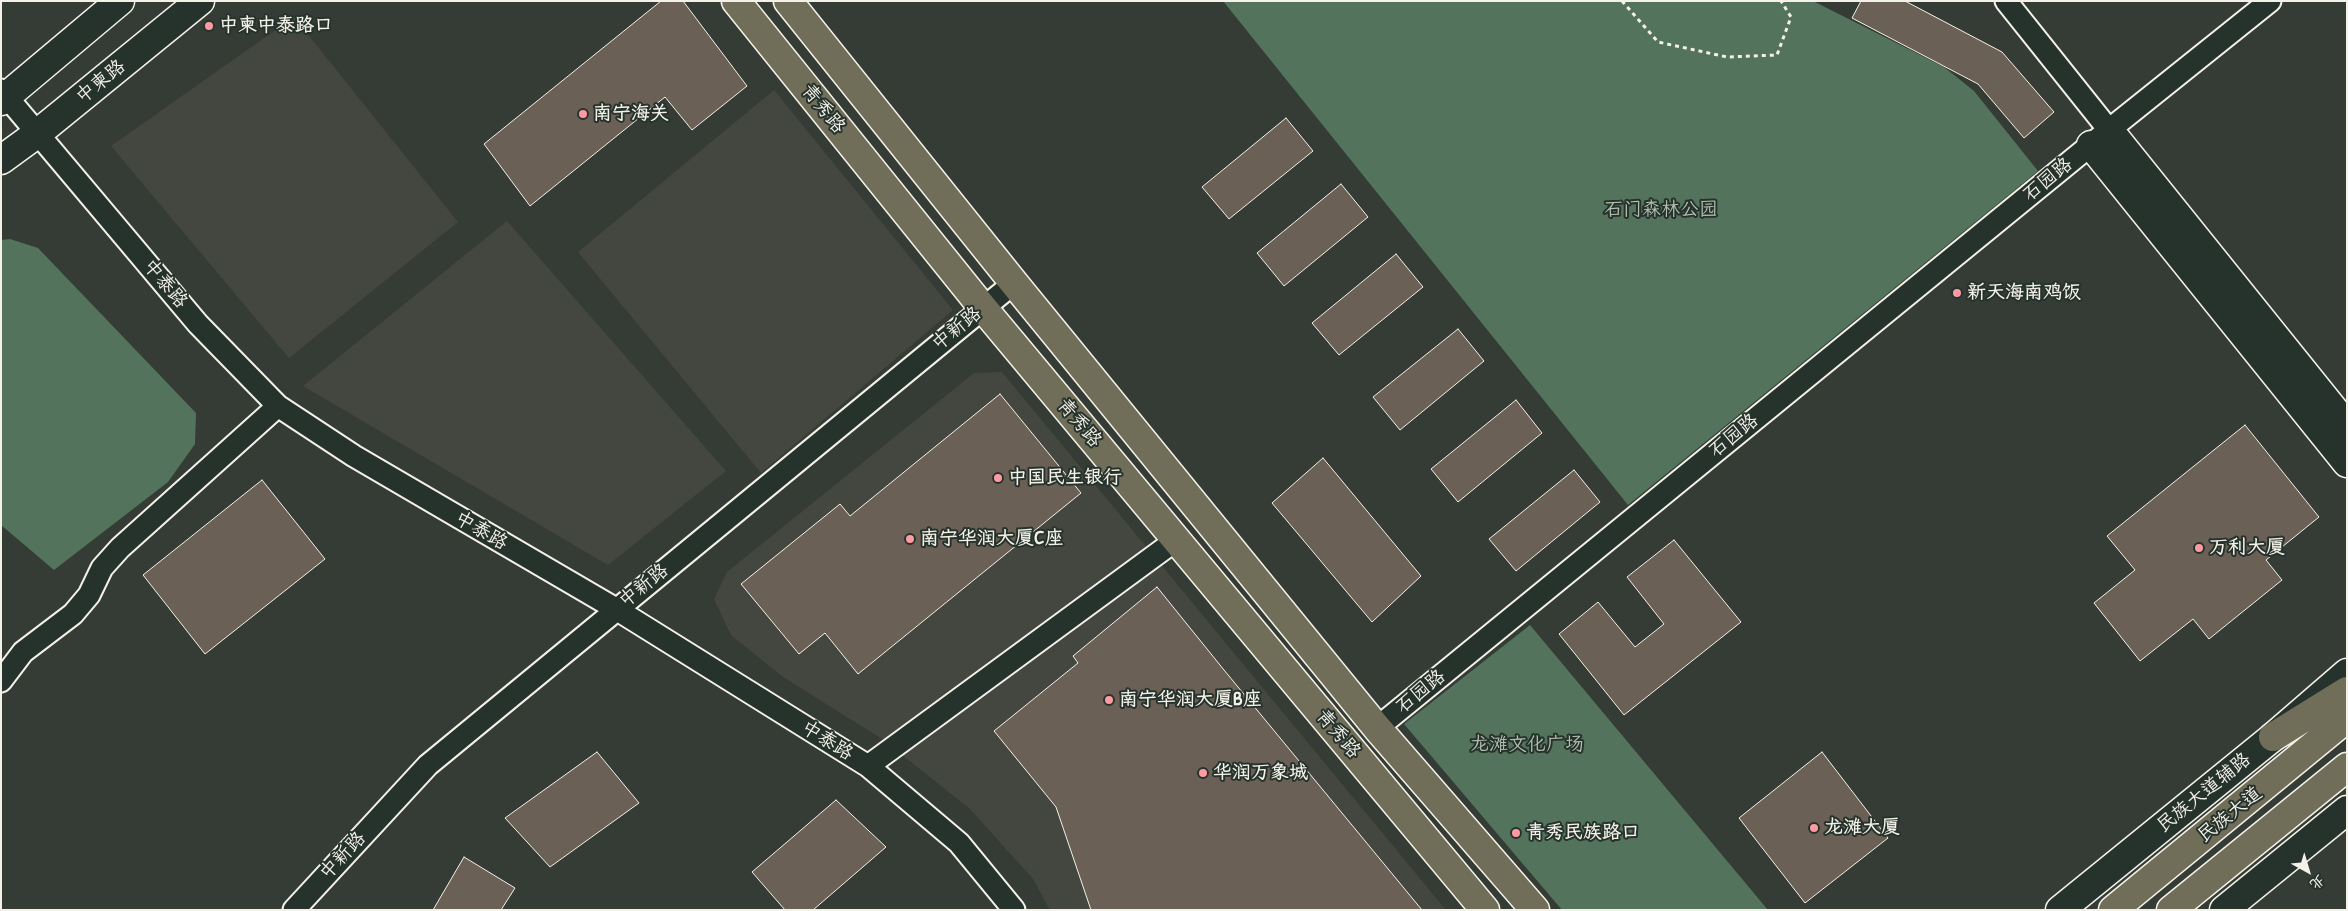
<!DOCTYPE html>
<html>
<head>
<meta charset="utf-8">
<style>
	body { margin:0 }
	#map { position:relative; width:2348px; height:911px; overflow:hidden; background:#343c35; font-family:"Patrick Hand","LXGW WenKai TC",sans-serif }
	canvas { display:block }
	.frame { position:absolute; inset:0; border:2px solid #f4f1e8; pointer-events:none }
	.north { position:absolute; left:2283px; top:846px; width:50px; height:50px; -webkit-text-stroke:4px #26332d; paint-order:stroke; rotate:141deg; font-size:14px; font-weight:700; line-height:20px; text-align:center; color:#f4f1e8 }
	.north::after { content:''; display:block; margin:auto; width:18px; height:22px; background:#f4f1e8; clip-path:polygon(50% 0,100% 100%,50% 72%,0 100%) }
</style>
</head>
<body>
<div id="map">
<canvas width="2348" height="911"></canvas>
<div class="frame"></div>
<div class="north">北</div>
</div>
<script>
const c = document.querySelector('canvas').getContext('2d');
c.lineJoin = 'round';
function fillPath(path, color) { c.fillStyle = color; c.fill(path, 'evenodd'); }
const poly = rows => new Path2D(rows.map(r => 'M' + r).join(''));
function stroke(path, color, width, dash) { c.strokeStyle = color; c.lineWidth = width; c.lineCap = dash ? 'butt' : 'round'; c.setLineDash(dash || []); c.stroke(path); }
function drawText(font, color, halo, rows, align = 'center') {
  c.font = font + ' "Patrick Hand","LXGW WenKai TC",sans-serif'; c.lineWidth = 4; c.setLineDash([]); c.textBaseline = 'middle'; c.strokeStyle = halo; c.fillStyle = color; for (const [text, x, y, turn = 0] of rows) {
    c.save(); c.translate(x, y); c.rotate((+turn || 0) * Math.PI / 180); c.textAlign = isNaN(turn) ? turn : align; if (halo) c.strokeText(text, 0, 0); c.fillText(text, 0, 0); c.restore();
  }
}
fillPath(poly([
	[294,17,458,222,289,358,111,146],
	[774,90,953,310,761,473,578,252],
	[507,221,726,471,608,565,303,386],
	[1002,372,1446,910,1050,910,1033,879,970,809,882,739,783,677,731,635,714,599,727,572,974,373]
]), '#44473f');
fillPath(poly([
	[1223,1,1813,1,1944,67,1974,91,2038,171,1628,505],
	[10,239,38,248,196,413,195,444,168,482,54,570,1,525,1,240],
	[1530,625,1768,910,1562,910,1404,724]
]), '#53735c');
const building = poly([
	[661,1,683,1,747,86,692,130,665,97,530,206,484,144,661,1],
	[1861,1,1905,1,2002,52,2054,112,2024,138,1978,84,1852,18,1861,1],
	[1286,118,1313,151,1229,219,1202,187,1286,118],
	[1341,184,1368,217,1284,286,1257,253,1341,184],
	[1396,254,1423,287,1339,355,1312,323,1396,254],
	[1458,329,1484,361,1400,430,1373,397,1458,329],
	[1000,394,1081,493,858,674,825,633,799,654,741,584,840,504,850,516,1000,394],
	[1516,400,1542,433,1458,502,1431,469,1516,400],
	[2245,425,2319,517,2266,560,2282,580,2209,639,2193,619,2140,661,2094,603,2135,570,2107,536,2245,425],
	[1323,458,1421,576,1372,622,1272,503,1323,458],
	[1574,470,1600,502,1516,571,1489,539,1574,470],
	[262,480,325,559,205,654,143,575,262,480],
	[1674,540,1741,622,1624,715,1559,634,1598,602,1635,647,1664,624,1627,577,1674,540],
	[1157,587,1224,670,1422,910,1091,910,1056,807,994,731,1078,663,1073,656,1157,587],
	[597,752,639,803,550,867,505,818,597,752],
	[1822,752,1888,838,1805,903,1739,818,1822,752],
	[836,800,886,847,813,910,785,910,752,872,836,800],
	[464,857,515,888,501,910,433,910,464,857]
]);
fillPath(building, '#6b6056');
stroke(building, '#f4f1e8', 1);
const street = poly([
	[2006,1,2109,130],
	[1,90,198,324,278,406,354,456,616,609,868,766,959,843,1014,910],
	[1,681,23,652,73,614,89,595,102,568,120,548,278,406],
	[1377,728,2109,130,2270,1],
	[868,766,1176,540],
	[294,910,428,765,1014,283]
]);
const secondary = poly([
	[1,101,120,1],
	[2109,130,2347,426],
	[2091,145,2347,463],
	[1,160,38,133,200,1],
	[2060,910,2273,737,2347,673],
	[2224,910,2347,810]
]);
const primary = poly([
	[736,1,983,308,1485,910],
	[788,1,1014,283,1377,728,1535,910]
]);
const highway = poly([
	[2273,737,2347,691],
	[2113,910,2347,718],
	[2171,910,2347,767]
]);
stroke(street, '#f4f1e8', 25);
stroke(secondary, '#f4f1e8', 31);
stroke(primary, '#f4f1e8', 31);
stroke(highway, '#f4f1e8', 31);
stroke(poly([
	[1622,1,1658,42,1727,57,1777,55,1791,17,1781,1]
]), '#f4f1e8', 3, [4, 4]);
stroke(street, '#26332d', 21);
stroke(secondary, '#26332d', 28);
stroke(primary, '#706e59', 28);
stroke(highway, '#706e59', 28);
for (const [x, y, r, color] of [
	[209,26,5,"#ff9aa2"],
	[583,114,5,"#ff9aa2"],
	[1957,293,5,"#ff9aa2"],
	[998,478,5,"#ff9aa2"],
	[910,539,5,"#ff9aa2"],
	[2199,548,5,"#ff9aa2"],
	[1109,700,5,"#ff9aa2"],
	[1203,773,5,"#ff9aa2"],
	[1814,828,5,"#ff9aa2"],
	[1516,833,5,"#ff9aa2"]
]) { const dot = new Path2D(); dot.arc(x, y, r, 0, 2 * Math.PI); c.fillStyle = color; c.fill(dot); stroke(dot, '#26332d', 2); }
drawText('bold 19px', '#f4f1e8', '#26332d', [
	["中柬中泰路口",219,26],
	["南宁海关",593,114],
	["新天海南鸡饭",1967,293],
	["中国民生银行",1008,478],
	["南宁华润大厦C座",920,539],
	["万利大厦",2209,548],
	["南宁华润大厦B座",1119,700],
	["华润万象城",1213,773],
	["龙滩大厦",1824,828],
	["青秀民族路口",1526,833]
], 'left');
drawText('19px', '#f4f1e8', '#26332d', [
	["中柬路",101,82,-39],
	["青秀路",823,109,51],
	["石园路",2048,180,-39],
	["中泰路",165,284,50],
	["中新路",957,329,-39],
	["青秀路",1079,423,50],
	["石园路",1734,436,-39],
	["中泰路",481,531,30],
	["中新路",644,586,-39],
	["石园路",1421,692,-39],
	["青秀路",1338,734,50],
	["中泰路",827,741,32],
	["民族大道辅路",2204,793,-39],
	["民族大道",2230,815,-39],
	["中新路",343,856,-47]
]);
drawText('19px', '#b4bfb0', '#26332d', [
	["石门森林公园",1661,210],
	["龙滩文化广场",1527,745]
]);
</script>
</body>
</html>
